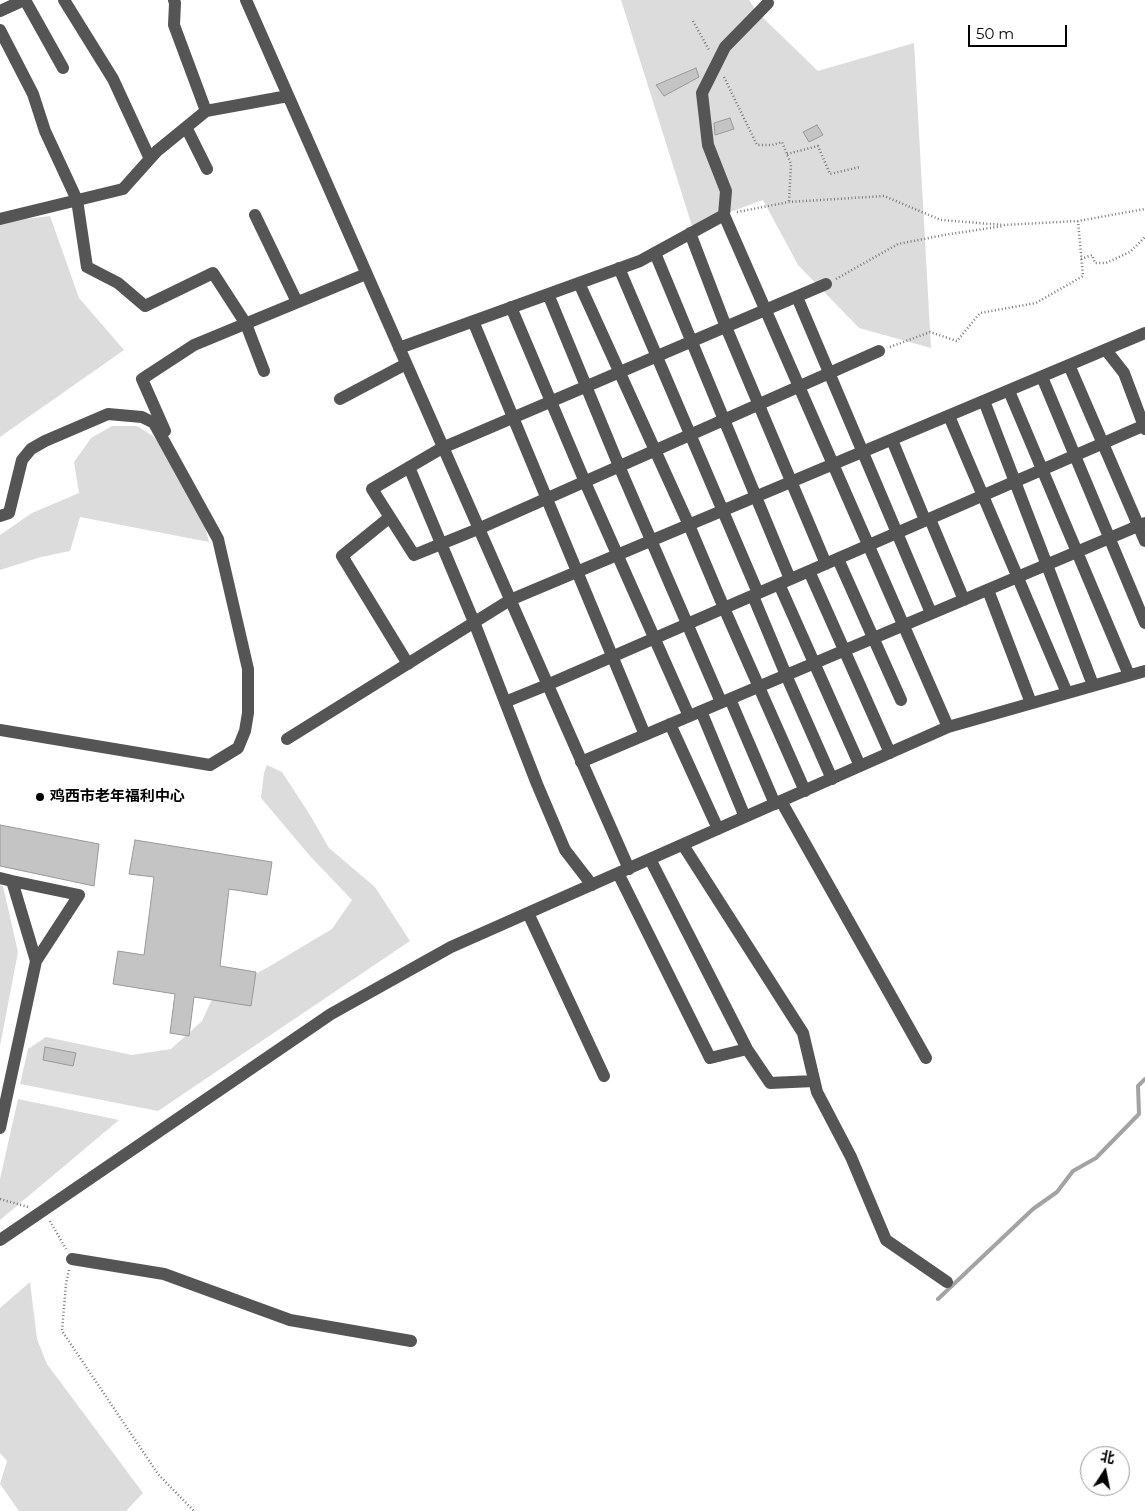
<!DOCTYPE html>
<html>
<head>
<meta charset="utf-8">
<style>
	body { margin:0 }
	#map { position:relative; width:1145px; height:1511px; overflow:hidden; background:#fff; font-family:Montserrat,"Noto Sans SC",sans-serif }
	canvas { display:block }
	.north { position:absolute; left:1080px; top:1446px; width:50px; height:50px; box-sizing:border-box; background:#fff; border:1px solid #999; border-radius:50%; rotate:11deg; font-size:14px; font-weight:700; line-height:20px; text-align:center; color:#000 }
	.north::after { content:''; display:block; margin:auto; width:18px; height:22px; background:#000; clip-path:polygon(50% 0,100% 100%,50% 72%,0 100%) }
	.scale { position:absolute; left:968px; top:25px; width:99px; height:22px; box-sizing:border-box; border:2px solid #000; border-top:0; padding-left:6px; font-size:15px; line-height:18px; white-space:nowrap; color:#000; -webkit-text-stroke:4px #fff; paint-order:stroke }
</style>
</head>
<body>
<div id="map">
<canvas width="1145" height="1511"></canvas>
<div class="north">北</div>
<div class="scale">50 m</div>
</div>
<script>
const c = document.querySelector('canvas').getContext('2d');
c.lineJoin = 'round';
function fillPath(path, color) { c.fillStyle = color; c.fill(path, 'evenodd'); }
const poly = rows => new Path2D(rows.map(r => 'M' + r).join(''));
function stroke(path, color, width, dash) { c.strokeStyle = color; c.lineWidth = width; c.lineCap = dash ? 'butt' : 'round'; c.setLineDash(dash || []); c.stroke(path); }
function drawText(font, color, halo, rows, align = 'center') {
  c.font = font + ' Montserrat,"Noto Sans SC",sans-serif'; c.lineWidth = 4; c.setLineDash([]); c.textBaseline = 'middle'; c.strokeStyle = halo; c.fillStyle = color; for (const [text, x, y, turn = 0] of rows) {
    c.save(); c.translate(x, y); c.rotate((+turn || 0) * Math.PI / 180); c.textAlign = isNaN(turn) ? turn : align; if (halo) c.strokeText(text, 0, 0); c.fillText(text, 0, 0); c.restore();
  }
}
fillPath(poly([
	[621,0,749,0,758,13,818,71,914,43,931,348,859,328,798,265,763,200,692,226],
	[50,216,79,298,124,350,0,437,0,222],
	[112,426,137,426,153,436,169,457,202,515,209,542,80,517,70,551,41,557,0,570,0,535,32,513,79,493,74,462,91,438],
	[267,765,282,772,310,815,329,848,375,887,410,941,158,1111,20,1084,28,1049,46,1037,132,1055,171,1049,202,1021,213,997,270,966,332,929,352,900,310,856,261,798,264,773],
	[0,885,3,886,18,952,0,1046],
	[18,1099,119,1120,0,1220,0,1179],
	[30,1282,37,1339,47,1364,143,1493,126,1511,19,1511,0,1484,7,1461,0,1453,0,1308]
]), '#dcdcdc');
stroke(poly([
	[938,1299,1033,1209,1057,1192,1073,1171,1096,1158,1139,1114,1138,1086,1145,1079]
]), '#a3a3a3', 4);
const building = poly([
	[696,68,699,77,664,96,656,85,696,68],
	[730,118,734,129,715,135,714,123,730,118],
	[817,125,823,135,809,142,803,132,817,125],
	[0,825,99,844,94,886,0,866,0,825],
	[135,840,272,862,267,895,229,889,220,966,256,972,251,1006,194,997,189,1036,170,1033,175,994,113,984,118,951,144,955,154,877,129,874,135,840],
	[45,1047,76,1053,73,1066,43,1060,45,1047]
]);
fillPath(building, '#c4c4c4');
stroke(building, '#999', 1);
stroke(poly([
	[693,21,709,50],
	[724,77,757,145,772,145,782,142,791,164,789,202],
	[787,154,818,146,830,174,860,167],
	[737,212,789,202,884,196,941,220,1003,225,1078,221,1145,209],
	[1081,259,1092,255,1095,263,1106,263,1130,252,1145,237],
	[836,279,898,244,944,235,1003,226],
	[890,347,930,332,957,341,980,313,1036,303,1083,276,1078,221],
	[0,1199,28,1207],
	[50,1221,66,1249],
	[69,1270,66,1284,62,1331,158,1474,194,1511]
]), '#777', 2.5, [1, 2.5]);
stroke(poly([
	[25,0,63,68],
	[64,0,113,79,150,159],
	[174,0,175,3,174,25,206,111],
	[246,0,629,869],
	[0,11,24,0],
	[0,30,33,94,45,131,77,200,87,267,118,283,145,306,213,273,246,324,264,371],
	[186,127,207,169],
	[255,215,297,302],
	[724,215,948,727],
	[0,219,123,189,157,151,206,111,288,96],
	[690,233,726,327,826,564],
	[655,253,790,579],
	[619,268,758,593],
	[579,283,689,525,724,608,805,791],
	[826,284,442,448,372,489,414,555,478,529,879,351],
	[548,294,619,466,721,702],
	[797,297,931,613],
	[511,307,585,482,689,716],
	[473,321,645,735],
	[399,348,640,261,724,215,726,191,708,145,702,93,725,47,768,3],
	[1106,350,1124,373,1145,429],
	[1069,365,1145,541],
	[1042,377,1145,623],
	[1009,391,1129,675],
	[340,399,406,364],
	[984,401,1093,685],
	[949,416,1067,693],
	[165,431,142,379,194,345,366,274],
	[892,440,925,520],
	[409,467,474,622,537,784,565,850,592,885],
	[0,516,9,513,22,460,31,449,45,441,108,414,142,417,154,423,218,539,248,669,248,713,245,731,238,748,210,765,0,730],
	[390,517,342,556,408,664],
	[930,519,964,600],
	[838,559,901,700],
	[809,571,890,753],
	[779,584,860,766],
	[988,590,1031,703],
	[753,596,786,675,832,779],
	[730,699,775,804],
	[505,702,547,685,1145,425],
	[701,711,745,817],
	[670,724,718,829],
	[287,739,510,600,1145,333],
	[581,762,1145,523],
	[781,801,926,1058],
	[683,845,803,1033,817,1092,851,1157,886,1240,947,1282],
	[650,859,747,1049,770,1083,814,1081],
	[618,873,710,1058,747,1049],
	[0,878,12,881,36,961],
	[528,913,604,1076],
	[0,1128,36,961,79,895,12,881],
	[0,1240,331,1014,451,947,948,727,1145,671],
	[72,1259,164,1274,290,1320,411,1341]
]), '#555', 12);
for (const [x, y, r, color] of [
	[40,797,5,"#000"]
]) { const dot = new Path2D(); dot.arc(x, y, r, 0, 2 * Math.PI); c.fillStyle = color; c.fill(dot); stroke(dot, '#fff', 2); }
drawText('bold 15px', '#000', '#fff', [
	["鸡西市老年福利中心",50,797]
], 'left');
</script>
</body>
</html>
